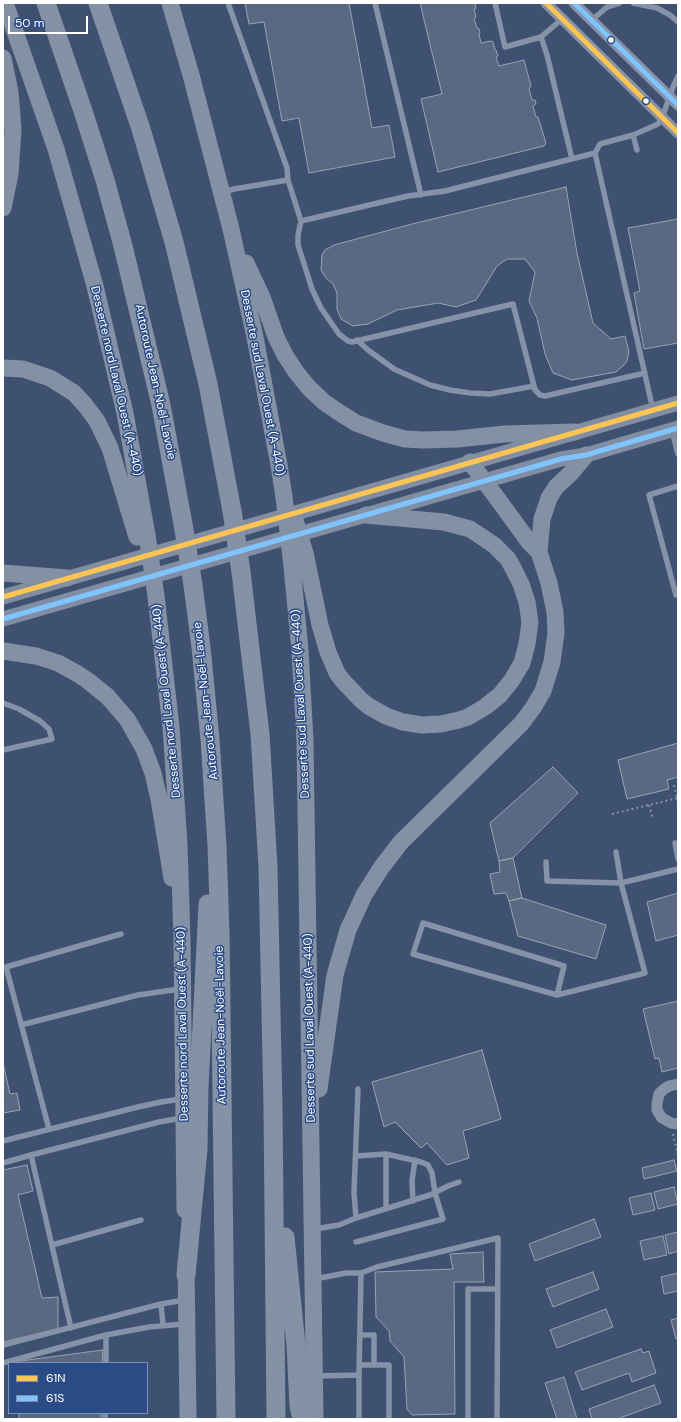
<!DOCTYPE html>
<html>
<head>
<meta charset="utf-8">
<style>
	body { margin:0 }
	#map { position:relative; width:681px; height:1422px; overflow:hidden; background:#3f5171; font-family:"DM Sans",sans-serif }
	canvas { display:block }
	.frame { position:absolute; inset:0; border:4px solid #fff; pointer-events:none }
	.legend { position:absolute; left:8px; top:1362px; width:140px; height:52px; box-sizing:border-box; background:#2a4b86; border:1px solid #7f93b6; margin:0; padding:5px 7px; list-style:none; font-size:12px; color:#fff }
	.legend li { display:flex; align-items:center; gap:8px; height:20px }
	.legend b { width:20px; border:1px solid #7f93b6 }
	.scale { position:absolute; left:8px; top:16px; width:80px; height:18px; box-sizing:border-box; border:2px solid #fff; border-top:0; padding-left:5px; font-size:12px; line-height:14px; white-space:nowrap; color:#fff; -webkit-text-stroke:3px #2a4b86; paint-order:stroke }
</style>
</head>
<body>
<div id="map">
<canvas width="681" height="1422"></canvas>
<div class="frame"></div>
<ul class="legend">
<li><b style="height:5px;background:#fcc553"></b>61N</li>
<li><b style="height:5px;background:#80c4ff"></b>61S</li>
</ul>
<div class="scale">50 m</div>
</div>
<script>
const c = document.querySelector('canvas').getContext('2d');
c.lineJoin = 'round';
function fillPath(path, color) { c.fillStyle = color; c.fill(path, 'evenodd'); }
const poly = rows => new Path2D(rows.map(r => 'M' + r).join(''));
function stroke(path, color, width, dash) { c.strokeStyle = color; c.lineWidth = width; c.lineCap = dash ? 'butt' : 'round'; c.setLineDash(dash || []); c.stroke(path); }
function drawText(font, color, halo, rows, align = 'center') {
  c.font = font + ' "DM Sans",sans-serif'; c.lineWidth = 3; c.setLineDash([]); c.textBaseline = 'middle'; c.strokeStyle = halo; c.fillStyle = color; for (const [text, x, y, turn = 0] of rows) {
    c.save(); c.translate(x, y); c.rotate((+turn || 0) * Math.PI / 180); c.textAlign = isNaN(turn) ? turn : align; if (halo) c.strokeText(text, 0, 0); c.fillText(text, 0, 0); c.restore();
  }
}
const building = poly([
	[245,3,349,3,372,128,389,125,395,157,309,173,299,118,282,121,264,22,249,24,245,3],
	[420,3,475,3,476,8,474,9,476,17,474,19,477,28,479,29,480,32,479,34,481,43,491,41,493,42,495,50,496,50,498,56,496,57,499,66,524,60,531,86,529,89,532,100,535,100,536,104,533,106,536,117,538,117,546,143,544,146,438,172,421,99,442,94,420,3],
	[566,187,577,253,593,323,611,339,625,336,629,352,627,361,624,365,616,372,572,380,553,373,545,354,537,318,529,301,535,272,525,259,507,259,497,266,476,300,456,307,438,303,397,310,368,324,353,326,341,319,337,309,337,293,333,284,326,278,321,270,322,255,325,250,334,245,412,224,566,187],
	[678,219,678,343,644,349,634,293,640,291,628,228,678,219],
	[678,743,678,777,667,780,669,789,627,799,618,760,678,743],
	[553,767,578,793,513,858,499,861,490,823,553,767],
	[513,858,522,898,509,901,506,893,494,894,490,874,500,872,499,861,513,858],
	[678,893,678,935,656,941,647,902,678,893],
	[522,898,606,925,596,959,518,936,509,901,522,898],
	[678,1001,678,1068,662,1072,659,1058,655,1059,643,1009,678,1001],
	[482,1050,501,1119,463,1131,469,1158,447,1165,427,1143,421,1148,395,1122,384,1127,372,1082,482,1050],
	[3,1063,10,1094,17,1093,20,1110,3,1113,3,1063],
	[674,1160,677,1171,644,1179,642,1168,674,1160],
	[27,1165,33,1191,18,1195,42,1298,58,1297,58,1329,3,1342,3,1170,27,1165],
	[674,1187,678,1204,658,1209,654,1192,674,1187],
	[651,1193,655,1210,633,1215,629,1198,651,1193],
	[594,1219,601,1237,535,1261,529,1244,594,1219],
	[678,1232,678,1251,669,1254,665,1235,678,1232],
	[663,1236,667,1255,644,1260,640,1241,663,1236],
	[483,1252,484,1282,454,1282,455,1414,412,1415,407,1409,404,1357,390,1341,389,1331,376,1317,375,1272,453,1269,450,1254,483,1252],
	[593,1272,599,1289,553,1307,546,1289,593,1272],
	[678,1273,678,1291,664,1294,661,1277,678,1273],
	[606,1309,613,1327,557,1348,550,1330,606,1309],
	[678,1318,678,1338,676,1339,671,1320,678,1318],
	[641,1349,643,1353,649,1351,656,1373,632,1382,629,1373,582,1390,575,1372,641,1349],
	[103,1350,102,1363,20,1363,20,1361,103,1350],
	[564,1377,577,1419,557,1419,545,1383,564,1377],
	[654,1385,661,1403,617,1419,592,1419,589,1409,654,1385],
	[19,1413,101,1413,101,1419,19,1419,19,1413]
]);
fillPath(building, '#5a6982');
stroke(building, '#99a3b5', 1);
stroke(poly([
	[674,785,678,802],
	[649,805,653,819],
	[612,814,678,798],
	[673,1134,678,1156]
]), '#8692a7', 2, [2, 3]);
stroke(poly([
	[375,3,421,195],
	[495,3,505,47,541,37],
	[633,3,657,8,670,15,678,22],
	[562,19,541,37,547,55,572,159],
	[592,20,607,7,620,3],
	[633,135,637,150],
	[288,180,301,221,408,196,445,191,595,153],
	[224,192,234,189,288,180,287,168,228,3],
	[301,221,298,235,298,245,312,289,321,308,339,334,348,341,352,342,513,304,535,390,540,395,545,396,645,373],
	[357,340,368,350,394,369,430,385,450,390,470,393,490,394,534,386],
	[653,410,595,153,600,144,633,135,658,124,662,118,673,87,678,76],
	[672,431,678,454],
	[676,595,649,495,678,486],
	[3,703,19,709,40,721,49,729,52,739,3,750],
	[675,843,678,859],
	[546,862,547,881,621,883,616,852],
	[557,995,564,966,423,923,413,954,557,995,645,973,621,883,678,869],
	[21,1025,138,995,180,989],
	[49,1129,6,967,121,934],
	[3,1141,138,1107,161,1102,181,1099],
	[356,1156,386,1154,386,1209],
	[3,1163,31,1155],
	[413,1201,412,1181,415,1160],
	[356,1218,430,1195,448,1186,459,1182],
	[315,1229,339,1225,356,1218,354,1193,358,1089],
	[356,1242,443,1219,435,1193,432,1173,428,1165,421,1162,386,1154],
	[52,1245,141,1220],
	[361,1273,377,1267,498,1238,497,1419],
	[315,1279,346,1273,361,1273,359,1375,317,1376],
	[161,1304,163,1325],
	[71,1328,31,1155,159,1122,182,1118],
	[360,1335,374,1335,374,1365],
	[3,1345,161,1304,185,1300],
	[3,1363,106,1335,149,1327,184,1324],
	[106,1363,106,1335],
	[359,1365,389,1365,389,1419],
	[105,1419,105,1413],
	[359,1419,359,1375],
	[468,1419,468,1289,498,1289]
]), '#8692a7', 5.5);
stroke(poly([
	[546,3,678,133],
	[574,3,678,105],
	[678,1084,669,1086,664,1089,659,1094,657,1104,657,1110,662,1118,671,1123,678,1124]
]), '#8692a7', 11);
stroke(poly([
	[3,597,678,403],
	[3,619,561,459,586,455,678,428]
]), '#808da2', 15);
stroke(poly([
	[5,3,56,149,95,286,125,413,147,535],
	[170,3,191,75,231,229,255,337,279,465,284,497],
	[3,58,10,92,13,130,10,174,3,208],
	[246,263,262,297,276,337,285,355,296,372,309,388,324,402,340,413,356,423,383,433,405,439,423,440,457,439,505,434,575,432],
	[3,368,23,369,50,378,74,393,85,405,97,421,110,448,137,537],
	[539,552,542,519,549,498,556,487,571,473,586,455],
	[305,553,320,625,328,652,337,673,343,681,362,701,370,707,386,716,403,722,422,725,441,724,459,720,468,717,485,707,500,695,512,680,522,663,527,644,530,622,527,602,521,584,513,568,508,559,494,545,470,529,444,522,366,515],
	[291,557,300,650,305,741,315,1419],
	[3,573,67,578],
	[156,596,171,727,179,844,182,939,185,1210],
	[3,651,36,656,58,663,78,674,87,680,107,696,127,719,144,749,153,773,159,799,172,878],
	[319,1089,335,975,348,930,364,895,381,868,401,842,521,724,533,708,543,691,552,662,556,633,555,612,549,583,539,552,529,542,497,498,470,462],
	[186,1263,188,1419]
]), '#8491a4', 17);
stroke(poly([
	[46,3,83,111,105,180,123,246,161,405,183,524],
	[98,3,141,129,174,242,208,384,232,511],
	[241,572,260,734,268,867,273,1108,276,1419],
	[193,585,201,647,210,739,217,846,220,932,226,1419],
	[285,1237,296,1345,299,1406,302,1419],
	[186,1275,198,1149,199,1087,208,904]
]), '#8591a5', 19);
stroke(poly([
	[284,497,291,557],
	[295,520,305,553],
	[147,535,156,596]
]), '#8491a4', 17);
stroke(poly([
	[232,511,241,572],
	[183,524,193,585]
]), '#8591a5', 19);
stroke(poly([
	[546,3,678,133],
	[3,597,678,403]
]), '#fcc553', 5);
stroke(poly([
	[574,3,678,105],
	[3,619,561,459,586,455,678,428]
]), '#80c4ff', 5);
for (const [x, y, r, color] of [
	[611,40,3.5,"#fff"],
	[646,101,3.5,"#fff"]
]) { const dot = new Path2D(); dot.arc(x, y, r, 0, 2 * Math.PI); c.fillStyle = color; c.fill(dot); stroke(dot, '#2a4b86', 1.5); }
drawText('12px', '#fff', '#2a4b86', [
	["Desserte nord Laval Ouest (A-440)",116,381,77],
	["Autoroute Jean-Noël-Lavoie",155,382,78],
	["Desserte sud Laval Ouest (A-440)",262,383,79],
	["Desserte nord Laval Ouest (A-440)",167,701,-96],
	["Autoroute Jean-Noël-Lavoie",206,701,-96],
	["Desserte sud Laval Ouest (A-440)",301,704,-93],
	["Desserte nord Laval Ouest (A-440)",183,1024,-91],
	["Autoroute Jean-Noël-Lavoie",221,1025,-91],
	["Desserte sud Laval Ouest (A-440)",310,1028,-91]
]);
</script>
</body>
</html>
